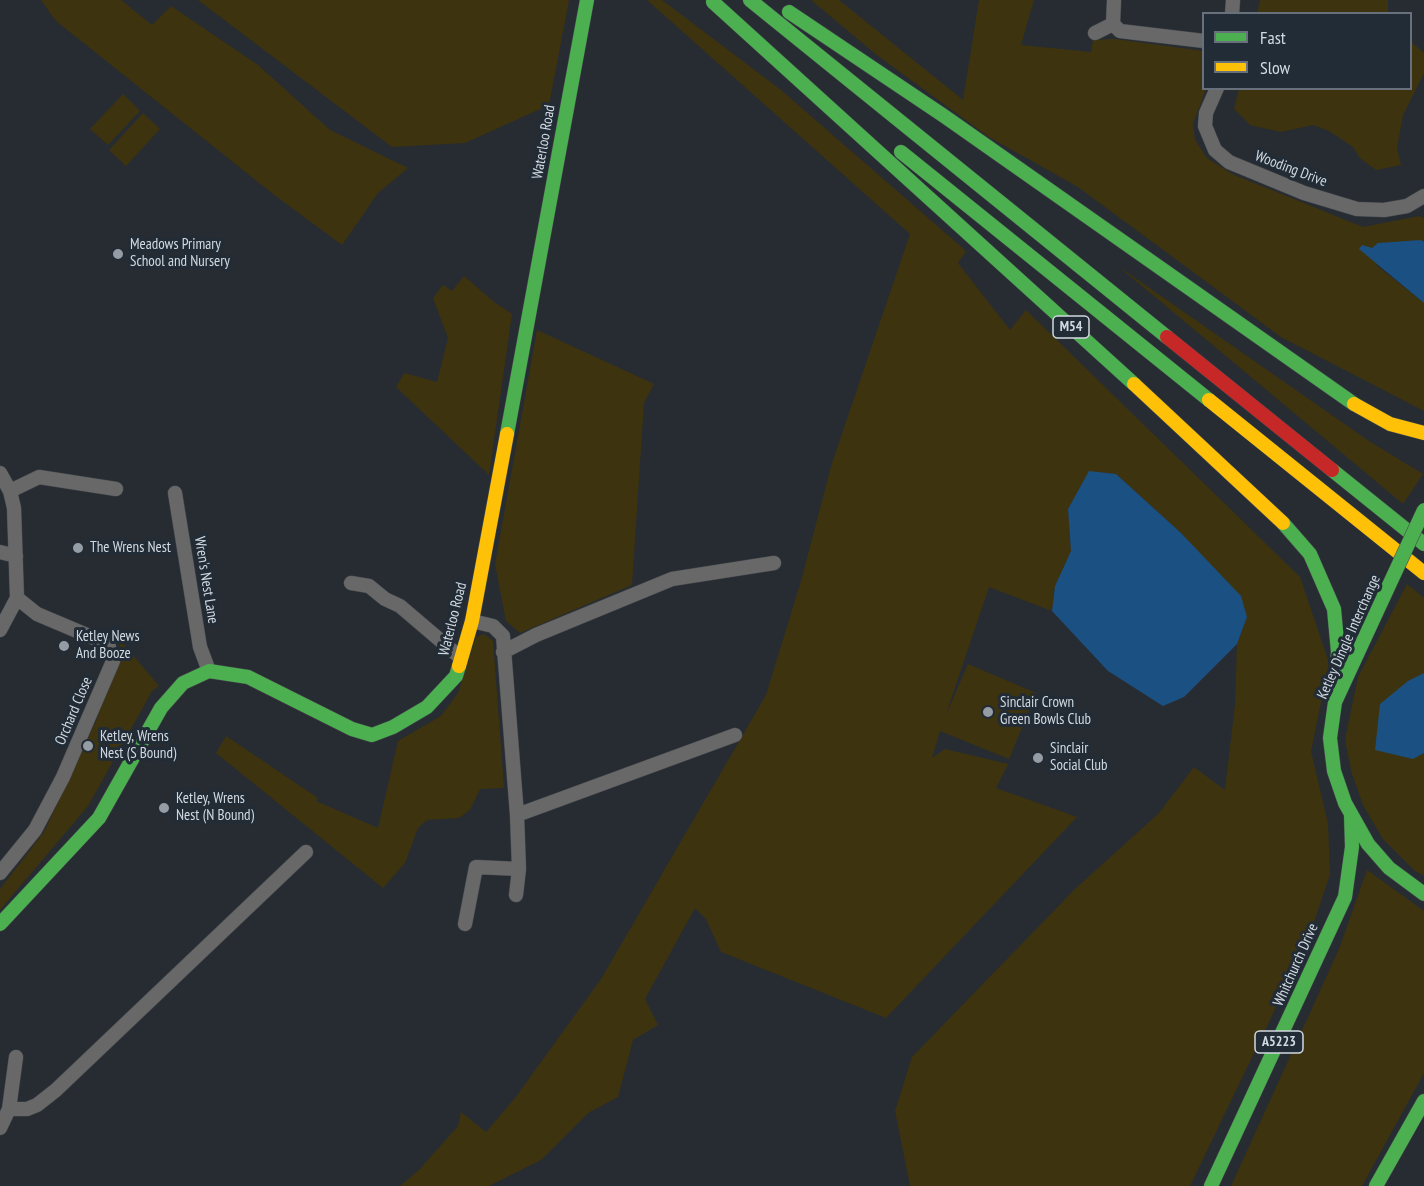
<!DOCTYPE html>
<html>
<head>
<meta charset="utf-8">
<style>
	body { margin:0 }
	#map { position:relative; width:1424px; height:1186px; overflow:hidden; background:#272c32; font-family:"PT Sans Narrow",sans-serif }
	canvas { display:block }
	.legend { position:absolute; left:1202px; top:12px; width:210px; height:78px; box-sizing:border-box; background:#222c37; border:2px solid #68717b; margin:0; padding:8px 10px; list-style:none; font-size:18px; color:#d2d9e0 }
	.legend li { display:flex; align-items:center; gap:12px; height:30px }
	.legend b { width:30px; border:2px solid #68717b }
</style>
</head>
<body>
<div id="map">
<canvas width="1424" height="1186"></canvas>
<ul class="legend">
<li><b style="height:8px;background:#4caf50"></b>Fast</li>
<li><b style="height:8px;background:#ffc107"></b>Slow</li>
</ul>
</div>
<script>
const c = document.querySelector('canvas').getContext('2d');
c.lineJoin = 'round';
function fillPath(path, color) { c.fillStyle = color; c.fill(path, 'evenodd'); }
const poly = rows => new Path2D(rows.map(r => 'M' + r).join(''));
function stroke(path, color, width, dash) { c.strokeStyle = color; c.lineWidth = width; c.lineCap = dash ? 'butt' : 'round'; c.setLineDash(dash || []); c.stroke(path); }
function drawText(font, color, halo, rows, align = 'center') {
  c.font = font + ' "PT Sans Narrow",sans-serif'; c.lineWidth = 6; c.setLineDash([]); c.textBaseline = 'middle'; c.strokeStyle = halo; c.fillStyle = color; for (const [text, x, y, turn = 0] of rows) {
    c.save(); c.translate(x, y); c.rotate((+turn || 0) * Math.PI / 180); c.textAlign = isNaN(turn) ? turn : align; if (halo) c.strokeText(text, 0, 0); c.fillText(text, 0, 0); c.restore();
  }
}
fillPath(poly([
	[41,0,121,0,152,25,171,6,258,65,330,130,408,168,378,193,342,245,273,194,56,21],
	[198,0,569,0,549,105,465,143,392,147],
	[647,0,662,0,781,90,966,251,958,263,1010,330,1026,310,1300,577,1329,663,1311,751,1328,824,1330,874,1307,943,1190,1186,910,1186,895,1111,912,1057,1075,889,1159,813,1194,767,1225,790,1235,704,1237,644,1247,617,1181,533,1116,474,1089,472,1068,509,1071,551,1055,586,1052,611,989,587,945,717,968,664,1036,693,1009,759,940,731,932,758,945,749,1008,764,996,788,1077,817,886,1018,721,952,706,919,695,908,645,999,658,1025,633,1040,618,1097,588,1113,541,1160,489,1186,400,1186,419,1170,458,1126,461,1112,486,1132,515,1098,601,979,766,695,801,581,832,463,910,234],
	[811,0,839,0,963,100,979,0,1034,0,1021,45,1091,52,1093,40,1115,39,1203,51,1204,88,1206,89,1193,124,1195,140,1207,158,1232,174,1363,227,1419,216,1424,218,1424,242,1404,242,1376,265,1424,303,1424,411,1281,337,1078,187,989,137,878,56],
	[1260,0,1388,0,1388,13,1257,13],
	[1411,42,1424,53,1424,73,1403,115,1397,148,1401,165,1376,170,1360,158,1353,147,1329,131,1313,125,1281,132,1250,125,1234,109,1239,89,1410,88],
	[123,94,140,111,108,145,90,129],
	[143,113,160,129,126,166,109,150],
	[1118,266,1369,441,1423,474,1403,504],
	[464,276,494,302,512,314,489,475,396,387,404,373,437,382,448,338,433,298,443,285,452,291],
	[537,330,654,384,644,403,632,585,520,633,506,621,495,564],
	[1407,584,1424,598,1424,673,1408,681,1412,759,1424,753,1424,876,1415,871,1383,839,1363,805,1352,774,1345,740,1358,677],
	[484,634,493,641,504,788,480,789,470,810,459,818,427,820,418,828,405,863,383,888,216,753,226,736,318,798,316,801,378,828,398,741,441,716,458,693,476,637],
	[121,641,159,686,152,691,88,806,0,910,0,889,44,832,96,721],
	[1367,870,1424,911,1424,1073,1362,1186,1231,1186,1339,949]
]), '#3e330f');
fillPath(poly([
	[1421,240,1424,242,1424,303,1359,249,1362,245,1372,248,1378,243],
	[1089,471,1116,474,1181,533,1241,596,1247,617,1237,644,1184,697,1163,706,1108,671,1052,611,1055,586,1071,551,1068,509],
	[1424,673,1424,753,1413,759,1375,750,1380,704,1408,681]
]), '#1b5082');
const street = poly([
	[1114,0,1113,24,1120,31,1204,41],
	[1232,14,1233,0],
	[1095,33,1113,24],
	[1217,88,1206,113,1205,126,1215,150,1229,162,1304,193,1357,209,1384,210,1407,206,1424,196],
	[0,473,10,491,14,508,17,598,0,630],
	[10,491,39,477,116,489],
	[175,493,200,647,209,671],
	[0,552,16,556],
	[351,583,369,586,385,599,400,606,461,658],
	[472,621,493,626,503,636,517,815,519,869,516,895],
	[503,652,536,635,672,579,774,563],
	[517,815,735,735],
	[0,873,35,830,63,777,113,661,108,644,37,614,17,598],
	[465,924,476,867,519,869],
	[9,1109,27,1109,37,1105,56,1090,306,852],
	[0,1128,9,1109,16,1057]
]);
const fast = poly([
	[750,0,1167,337],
	[713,2,1134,384],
	[789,12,944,116,1354,404],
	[901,152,1209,400],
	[507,434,587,0],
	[1332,470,1424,544],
	[1283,523,1310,554,1334,609,1338,652,1335,702],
	[1384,596,1335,702,1330,738,1334,771,1345,803,1368,844,1389,868,1424,894],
	[0,924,99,818,161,708,183,683,209,671,248,677,352,729,372,735,393,727,427,707,456,676,459,666],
	[1211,1186,1345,897,1352,847,1351,815],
	[1376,1186,1424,1101]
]);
const slow = poly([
	[1134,384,1283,523],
	[1209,400,1424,573],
	[1354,404,1390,424,1424,433],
	[459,666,472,621,507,434]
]);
const jam = poly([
	[1167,337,1332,470]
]);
stroke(street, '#43484d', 15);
stroke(fast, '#43484d', 15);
stroke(slow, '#43484d', 15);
stroke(jam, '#43484d', 15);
stroke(street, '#686868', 14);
stroke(fast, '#4caf50', 14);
stroke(slow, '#ffc107', 14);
stroke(jam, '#c62828', 14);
const fastBridge = poly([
	[1384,596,1424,510]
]);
stroke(fastBridge, '#43484d', 15, []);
stroke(fastBridge, '#4caf50', 14);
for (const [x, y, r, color] of [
	[118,254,6,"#969ca3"],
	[78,548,6,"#969ca3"],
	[64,646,6,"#969ca3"],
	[988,712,6,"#969ca3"],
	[88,746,6,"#969ca3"],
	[1038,758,6,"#969ca3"],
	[164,808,6,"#969ca3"]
]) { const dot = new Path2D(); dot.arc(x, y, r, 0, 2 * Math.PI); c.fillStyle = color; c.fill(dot); stroke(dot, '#222c37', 2); }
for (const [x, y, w] of [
	[1071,327,36],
	[1279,1042,48]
]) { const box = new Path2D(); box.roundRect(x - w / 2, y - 11, w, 22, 4.5); c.fillStyle = '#222c37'; c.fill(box); stroke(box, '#d2d9e0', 1.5); }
drawText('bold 14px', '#d2d9e0', null, [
	["M54",1071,327],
	["A5223",1279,1042]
]);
drawText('15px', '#d2d9e0', '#222c37', [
	["Waterloo Road",544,142,-80],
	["Wooding Drive",1291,169,21],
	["Wren's Nest Lane",206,580,81],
	["Waterloo Road",453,619,-76],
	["Ketley Dingle Interchange",1349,637,-66],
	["Orchard Close",74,711,-67],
	["Whitchurch Drive",1296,965,-66]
]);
drawText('15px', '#d2d9e0', '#222c37', [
	["Meadows Primary",130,245],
	["School and Nursery",130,262],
	["The Wrens Nest",90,548],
	["Ketley News",76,637],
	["And Booze",76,654],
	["Sinclair Crown",1000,703],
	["Green Bowls Club",1000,720],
	["Ketley, Wrens",100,737],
	["Nest (S Bound)",100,754],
	["Sinclair",1050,749],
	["Social Club",1050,766],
	["Ketley, Wrens",176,799],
	["Nest (N Bound)",176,816]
], 'left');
</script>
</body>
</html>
